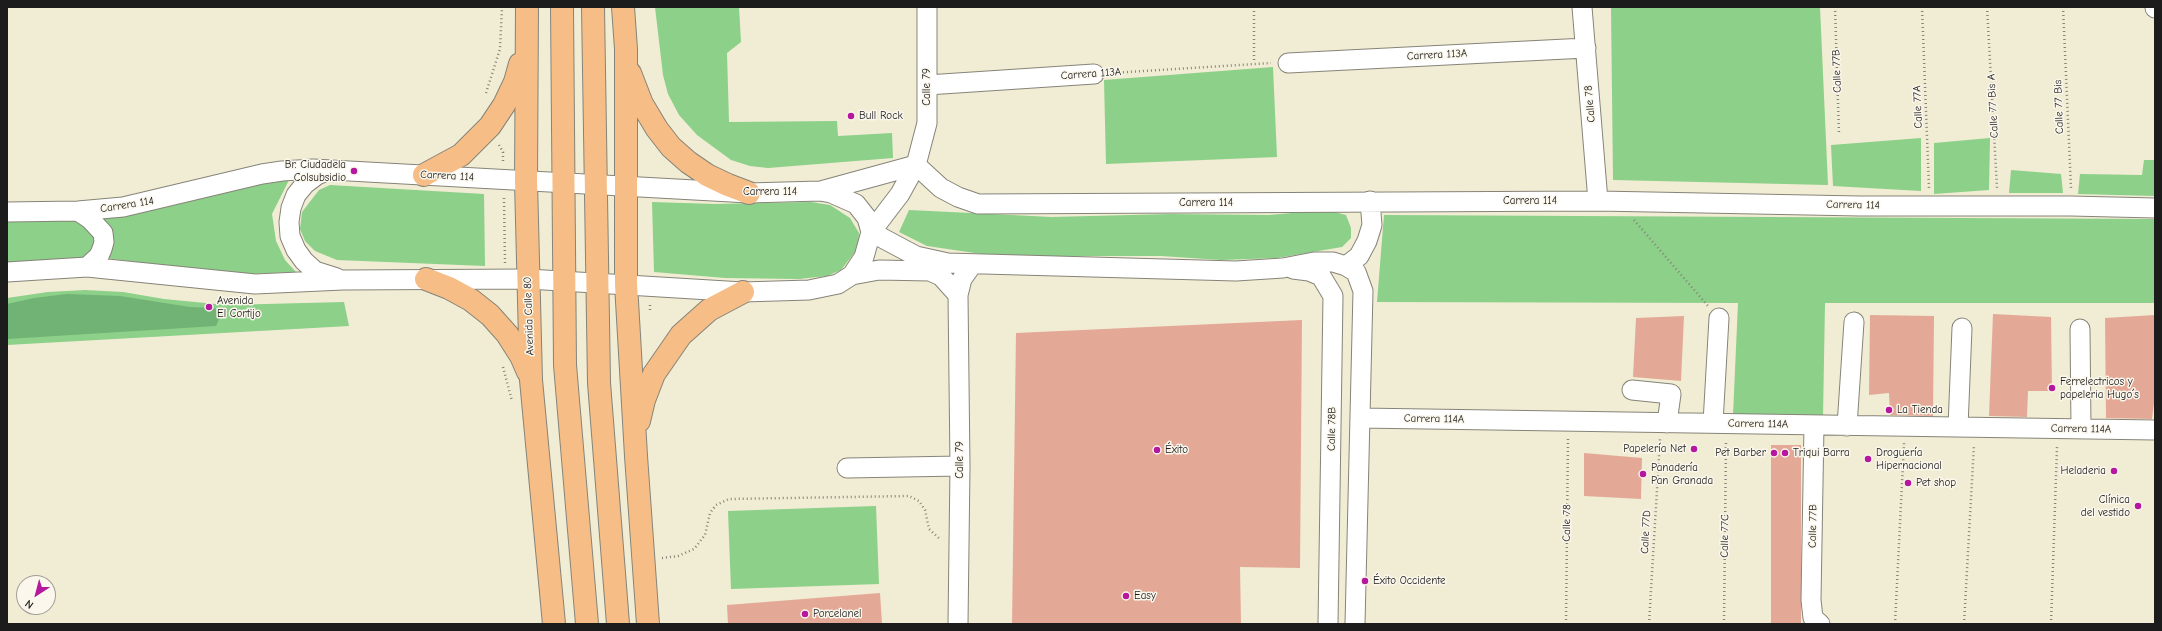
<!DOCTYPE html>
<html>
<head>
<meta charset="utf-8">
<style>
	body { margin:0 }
	#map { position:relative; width:2162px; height:631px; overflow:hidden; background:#f1ecd4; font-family:"Comic Neue",sans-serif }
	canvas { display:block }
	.frame { position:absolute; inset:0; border:8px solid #1c1c1c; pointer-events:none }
	.north { position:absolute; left:16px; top:575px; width:40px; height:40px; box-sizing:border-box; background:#fbf7ec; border:1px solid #a29f99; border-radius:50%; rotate:216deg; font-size:11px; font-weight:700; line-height:16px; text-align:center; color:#1c1c1c }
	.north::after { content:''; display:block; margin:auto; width:14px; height:18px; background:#b5179e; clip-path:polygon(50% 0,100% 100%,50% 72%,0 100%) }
</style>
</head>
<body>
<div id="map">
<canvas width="2162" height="631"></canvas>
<div class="frame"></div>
<div class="north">N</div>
</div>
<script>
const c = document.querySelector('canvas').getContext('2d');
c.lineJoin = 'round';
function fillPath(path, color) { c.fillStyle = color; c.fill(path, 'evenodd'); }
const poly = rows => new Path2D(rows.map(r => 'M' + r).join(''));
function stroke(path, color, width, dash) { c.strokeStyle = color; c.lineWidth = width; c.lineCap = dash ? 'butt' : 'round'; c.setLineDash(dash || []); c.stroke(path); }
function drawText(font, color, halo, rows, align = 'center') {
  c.font = font + ' "Comic Neue",sans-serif'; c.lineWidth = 3; c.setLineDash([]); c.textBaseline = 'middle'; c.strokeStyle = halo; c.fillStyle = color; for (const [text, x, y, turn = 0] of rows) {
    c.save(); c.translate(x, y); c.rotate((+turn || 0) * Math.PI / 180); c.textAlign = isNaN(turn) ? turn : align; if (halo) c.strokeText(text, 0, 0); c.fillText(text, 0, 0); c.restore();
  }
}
fillPath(poly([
	[655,7,739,7,741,42,727,53,729,122,837,121,838,136,892,133,893,158,768,168,750,166,731,160,697,135,679,115,668,94,663,75],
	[1611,7,1820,7,1828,185,1613,180],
	[1273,67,1277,157,1106,164,1104,80],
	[1921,138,1921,191,1833,186,1831,145],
	[1990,138,1989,190,1934,194,1934,143],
	[2144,160,2155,160,2155,196,2078,194,2080,174,2142,175],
	[2011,170,2061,174,2063,193,2009,193],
	[290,178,272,214,276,241,285,260,296,272,248,274,209,272,106,258,96,215,158,209,250,185],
	[330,185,484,194,485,266,337,260,315,251,305,241,300,229,302,212,319,190],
	[652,202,715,204,811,202,830,205,850,218,859,233,858,248,841,270,827,276,799,279,725,278,654,272],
	[909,210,1052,217,1170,214,1269,215,1327,210,1346,215,1351,228,1351,238,1342,247,1277,258,1221,260,1161,256,995,256,927,246,899,232],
	[1384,215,2155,219,2155,303,1825,303,1823,417,1733,415,1738,303,1377,302],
	[78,218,94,232,95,245,92,252,84,258,7,265,7,221],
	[85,290,123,292,164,299,226,305,344,302,349,326,7,345,7,298,48,292],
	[876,506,879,584,731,589,728,511]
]), '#8cd089');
fillPath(poly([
	[67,294,120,296,190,307,215,308,220,317,216,326,7,339,7,304,34,298]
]), '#71b275');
fillPath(poly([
	[1993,314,2051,317,2052,391,2028,391,2027,417,1989,416],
	[1870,315,1934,316,1933,416,1890,415,1889,393,1869,395],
	[2155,315,2155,395,2152,419,2106,418,2105,318],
	[1684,316,1681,381,1633,377,1636,318],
	[1302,320,1300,568,1240,567,1241,624,1012,624,1016,333],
	[1771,445,1801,445,1801,624,1771,624],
	[1584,453,1642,458,1641,499,1584,496],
	[880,593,882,624,728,624,727,605]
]), '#e3a996');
const minor = poly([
	[1582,7,1598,201],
	[2155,7,2155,8],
	[1288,63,1586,48],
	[927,85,1094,74],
	[916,165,941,188,958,197,978,204,1598,201,1860,206,2071,206,2155,208],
	[329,170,317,175,305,184,296,195,291,208,289,222,290,236,296,250,304,261,315,271,337,278],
	[821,191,916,165],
	[78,211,90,219,103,233,104,242,102,249,99,256,87,267],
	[7,212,78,211,123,207,262,174,282,171,313,169,749,193,820,191,831,193,856,204,867,218,871,232,864,257,852,275,838,284,809,290,743,292,528,279,343,280,255,284,87,267,7,272],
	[871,232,916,256,948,263,1236,271,1283,268,1314,262,1333,262,1346,266,1356,272,1363,291,1355,624],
	[871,232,900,194,916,165,927,123,927,7],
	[1346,266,1359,256,1367,241,1372,225,1370,201],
	[1293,269,1309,271,1321,276,1333,296,1328,624],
	[852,275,879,270,930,271,941,276,958,295],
	[2080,329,2081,429],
	[1632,390,1671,394,1667,423],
	[1360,418,2155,430],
	[1713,423,1719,318],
	[1814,425,1811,600,1813,618,1820,624],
	[1847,426,1854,322],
	[1958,427,1962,328],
	[847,468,960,466],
	[958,624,960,466,958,295,962,279,972,265]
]);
const highway = poly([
	[527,7,526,181,531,380,554,624],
	[562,7,565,365,587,624],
	[593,7,599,383,618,624],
	[623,7,626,49,626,284,636,456,648,624],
	[630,73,642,104,657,129,671,147,688,162,707,175,728,185,749,193],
	[424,175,461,155,490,126,504,105,515,82,520,64],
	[426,279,449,288,471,300,490,315,507,334,521,356,528,372],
	[639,421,644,400,654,374,681,335,709,310,743,292]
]);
stroke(minor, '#868478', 21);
stroke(highway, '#868478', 24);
stroke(poly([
	[1254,7,1254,63],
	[1835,7,1839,134],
	[1922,7,1929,188],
	[1987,7,1997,188],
	[2063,7,2071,188],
	[1111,73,1271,63],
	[486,93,500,49,502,7],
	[499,145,503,152,503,163],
	[504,198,505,263],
	[1634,220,1708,306],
	[650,305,650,313],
	[503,367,512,401],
	[662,558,678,556,694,549,705,535,710,513,716,505,729,499,909,496,919,501,925,510,929,529,941,540],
	[1566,624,1568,438],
	[1649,624,1660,439],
	[1724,624,1726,441],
	[1895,624,1904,443],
	[1964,624,1974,445],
	[2051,624,2057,447]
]), '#868478', 2.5, [1, 3]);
stroke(minor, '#fff', 19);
stroke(highway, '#f6be86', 22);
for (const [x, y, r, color] of [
	[851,116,4,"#b5179e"],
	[354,171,4,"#b5179e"],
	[209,307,4,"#b5179e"],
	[2052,388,4,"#b5179e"],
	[1889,410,4,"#b5179e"],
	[1694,449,4,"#b5179e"],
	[1157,450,4,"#b5179e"],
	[1774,453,4,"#b5179e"],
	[1785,453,4,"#b5179e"],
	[1868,459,4,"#b5179e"],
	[2114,471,4,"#b5179e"],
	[1643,474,4,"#b5179e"],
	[1908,483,4,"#b5179e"],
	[2138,506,4,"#b5179e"],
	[1365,581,4,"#b5179e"],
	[1126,596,4,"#b5179e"],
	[805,614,4,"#b5179e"]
]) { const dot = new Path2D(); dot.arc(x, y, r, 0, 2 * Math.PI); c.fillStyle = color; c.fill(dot); stroke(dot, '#fbf7ec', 1.5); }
drawText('11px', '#1c1c1c', '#fbf7ec', [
	["Carrera 113A",1437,55,-3],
	["Calle 77B",1837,71,-92],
	["Carrera 113A",1091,74,-4],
	["Calle 79",927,87,-90],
	["Calle 78",1590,104,-95],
	["Calle 77 Bis A",1993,106,-93],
	["Calle 77A",1918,107,-92],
	["Calle 77 Bis",2059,107,-92],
	["Carrera 114",447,176,3],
	["Carrera 114",770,192],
	["Carrera 114",1530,201],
	["Carrera 114",1206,203],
	["Carrera 114",127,205,-9],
	["Carrera 114",1853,205,1],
	["Avenida Calle 80",529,316,-92],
	["Carrera 114A",1434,419,1],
	["Carrera 114A",1758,424,1],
	["Calle 78B",1332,429,-89],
	["Carrera 114A",2081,429,1],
	["Calle 79",960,460,-90],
	["Calle 78",1567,523,-89],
	["Calle 77B",1813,526,-89],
	["Calle 77D",1646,532,-87],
	["Calle 77C",1725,536,-89]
]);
drawText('11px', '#1c1c1c', '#fbf7ec', [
	["Bull Rock",859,116],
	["Br. Ciudadela",346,165,"right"],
	["Colsubsidio",346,178,"right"],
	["Avenida",217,301],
	["El Cortijo",217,314],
	["Ferrelectricos y",2060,382],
	["papeleria Hugo´s",2060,395],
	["La Tienda",1897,410],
	["Papelería Net",1686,449,"right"],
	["Éxito",1165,450],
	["Pet Barber",1766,453,"right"],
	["Triqui Barra",1793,453],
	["Droguería",1876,453],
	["Hipernacional",1876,466],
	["Panadería",1651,468],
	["Pan Granada",1651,481],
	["Heladeria",2106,471,"right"],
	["Pet shop",1916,483],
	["Clínica",2130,500,"right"],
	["del vestido",2130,513,"right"],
	["Éxito Occidente",1373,581],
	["Easy",1134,596],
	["Porcelanel",813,614]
], 'left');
</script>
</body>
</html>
